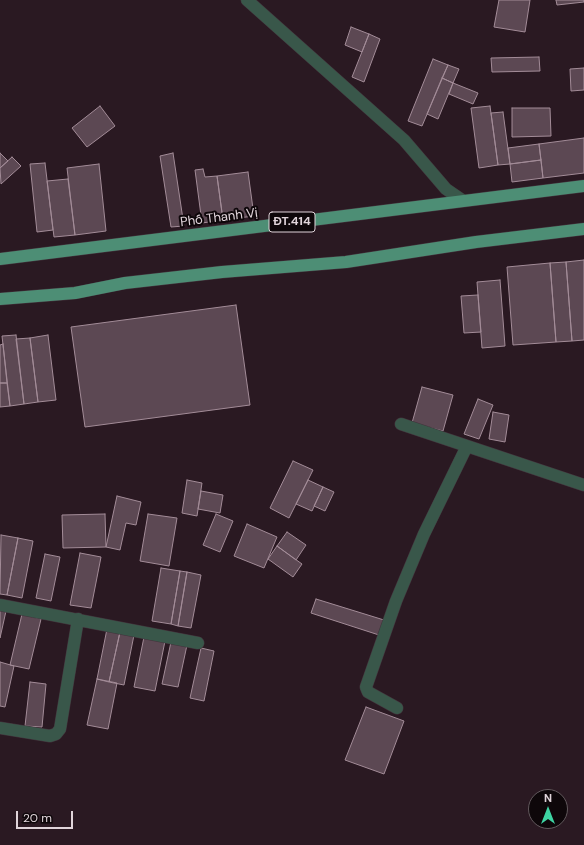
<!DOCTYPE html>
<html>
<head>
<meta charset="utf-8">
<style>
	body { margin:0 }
	#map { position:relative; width:584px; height:845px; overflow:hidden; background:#2a1922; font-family:"DM Sans",sans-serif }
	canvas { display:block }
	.north { position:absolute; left:528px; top:789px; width:40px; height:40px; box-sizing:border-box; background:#0e070a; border:1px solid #62595d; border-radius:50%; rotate:0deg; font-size:11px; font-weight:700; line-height:16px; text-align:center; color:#e0d4da }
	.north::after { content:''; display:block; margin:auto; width:14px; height:18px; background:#3ed4a3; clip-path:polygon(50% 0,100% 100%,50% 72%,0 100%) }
	.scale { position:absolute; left:16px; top:811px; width:57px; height:18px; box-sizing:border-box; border:2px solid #e0d4da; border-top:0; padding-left:5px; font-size:12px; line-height:14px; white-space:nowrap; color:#e0d4da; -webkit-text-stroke:3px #0e070a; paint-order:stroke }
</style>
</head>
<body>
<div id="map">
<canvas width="584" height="845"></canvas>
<div class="north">N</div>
<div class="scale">20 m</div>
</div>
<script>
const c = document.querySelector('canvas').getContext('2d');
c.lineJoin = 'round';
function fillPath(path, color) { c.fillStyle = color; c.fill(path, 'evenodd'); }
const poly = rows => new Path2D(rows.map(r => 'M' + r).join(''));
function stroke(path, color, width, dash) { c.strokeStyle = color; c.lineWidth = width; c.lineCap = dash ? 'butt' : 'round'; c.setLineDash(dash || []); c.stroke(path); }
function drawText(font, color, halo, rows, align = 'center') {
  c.font = font + ' "DM Sans",sans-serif'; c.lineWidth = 4; c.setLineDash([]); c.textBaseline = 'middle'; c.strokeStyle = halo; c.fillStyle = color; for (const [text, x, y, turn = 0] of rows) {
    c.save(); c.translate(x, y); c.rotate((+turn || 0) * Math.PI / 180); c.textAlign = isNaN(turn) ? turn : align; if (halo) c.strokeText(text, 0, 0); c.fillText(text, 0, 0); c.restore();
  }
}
const building = poly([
	[499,0,530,0,525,32,494,27,499,0],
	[556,0,584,0,584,2,557,5,556,0],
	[351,27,369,34,362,52,345,45,351,27],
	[369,34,380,39,364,82,352,77,369,34],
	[539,57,540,71,492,72,491,58,539,57],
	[433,59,448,65,422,126,408,121,433,59],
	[448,65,459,69,453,83,442,78,448,65],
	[584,68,584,90,571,91,570,69,584,68],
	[442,78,453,83,438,119,427,114,442,78],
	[453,83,478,93,473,104,449,94,453,83],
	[100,106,115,126,87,147,72,128,100,106],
	[490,106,498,165,479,168,471,108,490,106],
	[512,108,550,108,551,136,512,137,512,108],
	[503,112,510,164,498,165,491,113,503,112],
	[584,138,584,173,543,178,539,144,584,138],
	[539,144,541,160,510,164,508,148,539,144],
	[0,153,8,161,0,168,0,153],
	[173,153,184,226,171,227,160,156,173,153],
	[12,157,21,166,1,184,0,168,12,157],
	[541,160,543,178,512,182,510,164,541,160],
	[45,163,53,230,37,232,30,164,45,163],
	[99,164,106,231,75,235,67,168,99,164],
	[203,169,205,177,217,176,223,220,202,223,195,170,203,169],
	[248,172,254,216,223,220,217,176,248,172],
	[68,179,75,235,54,237,47,181,68,179],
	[584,260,584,340,572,341,566,262,584,260],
	[566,262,572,341,556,342,550,263,566,262],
	[550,263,556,342,513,345,507,267,550,263],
	[500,280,505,346,482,348,477,282,500,280],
	[478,295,481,332,464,333,461,296,478,295],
	[236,305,250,405,85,427,71,327,236,305],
	[16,335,24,404,10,406,2,336,16,335],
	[48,335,56,400,38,402,30,338,48,335],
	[30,338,38,402,24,404,16,339,30,338],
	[3,344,7,383,0,383,0,345,3,344],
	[0,383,7,383,10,406,0,407,0,383],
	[422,387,453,395,443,431,412,423,422,387],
	[478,399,493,405,479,439,464,434,478,399],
	[493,412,509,415,505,442,489,439,493,412],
	[293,461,313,470,289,518,270,508,293,461],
	[187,480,202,483,197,516,182,513,187,480],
	[308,480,323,487,312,511,296,504,308,480],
	[323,487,334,492,325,511,314,506,323,487],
	[201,491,223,495,220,513,198,509,201,491],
	[117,496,141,502,136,525,126,523,120,550,106,547,117,496],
	[105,514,106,547,63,548,62,515,105,514],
	[148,514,177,518,169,566,140,561,148,514],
	[216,514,233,521,220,552,203,545,216,514],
	[247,524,277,537,264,568,234,556,247,524],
	[287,532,306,545,296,560,277,546,287,532],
	[1,535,18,538,7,595,0,594,1,535],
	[18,538,33,541,22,598,7,595,18,538],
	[277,546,302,564,293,577,268,559,277,546],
	[80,553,101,557,91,608,70,605,80,553],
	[45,554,60,557,51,601,36,598,45,554],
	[161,568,180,571,171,624,152,621,161,568],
	[180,571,187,572,178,626,171,624,180,571],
	[187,572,201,575,191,628,178,626,187,572],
	[316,599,384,620,379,635,311,613,316,599],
	[0,610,6,611,0,638,0,610],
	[22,614,41,619,29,669,10,665,22,614],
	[107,629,120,632,109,682,97,679,107,629],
	[120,632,134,635,124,685,109,682,120,632],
	[144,637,165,641,155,691,134,687,144,637],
	[171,642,187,645,178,687,162,684,171,642],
	[201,648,214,651,204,701,190,698,201,648],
	[0,662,14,666,5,707,0,706,0,662],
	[97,679,117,683,108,729,87,725,97,679],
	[30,682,46,684,42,727,25,726,30,682],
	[366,707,404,721,384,774,345,760,366,707]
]);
fillPath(building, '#5c4853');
stroke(building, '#a38c98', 1);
const minor = poly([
	[247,0,404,140,446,189,462,200],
	[401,424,584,485],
	[0,605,198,643],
	[397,708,368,692,366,687,396,601,424,534,467,446],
	[0,728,50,736,56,734,60,729,78,619]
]);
const major = poly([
	[0,259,584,186],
	[0,299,75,293,125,283,222,272,346,262,476,242,584,229]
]);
stroke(minor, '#43333c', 13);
stroke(major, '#43333c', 13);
stroke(minor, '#39574a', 12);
stroke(major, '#4d8e75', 12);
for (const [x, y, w] of [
	[292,222,46]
]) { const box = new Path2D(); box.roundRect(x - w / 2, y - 10, w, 20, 3); c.fillStyle = '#0e070a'; c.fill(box); stroke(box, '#e0d4da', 1); }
drawText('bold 12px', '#e0d4da', null, [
	["ĐT.414",292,222]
]);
drawText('13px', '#e0d4da', '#0e070a', [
	["Phố Thanh Vị",219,218,-7]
]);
</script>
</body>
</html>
